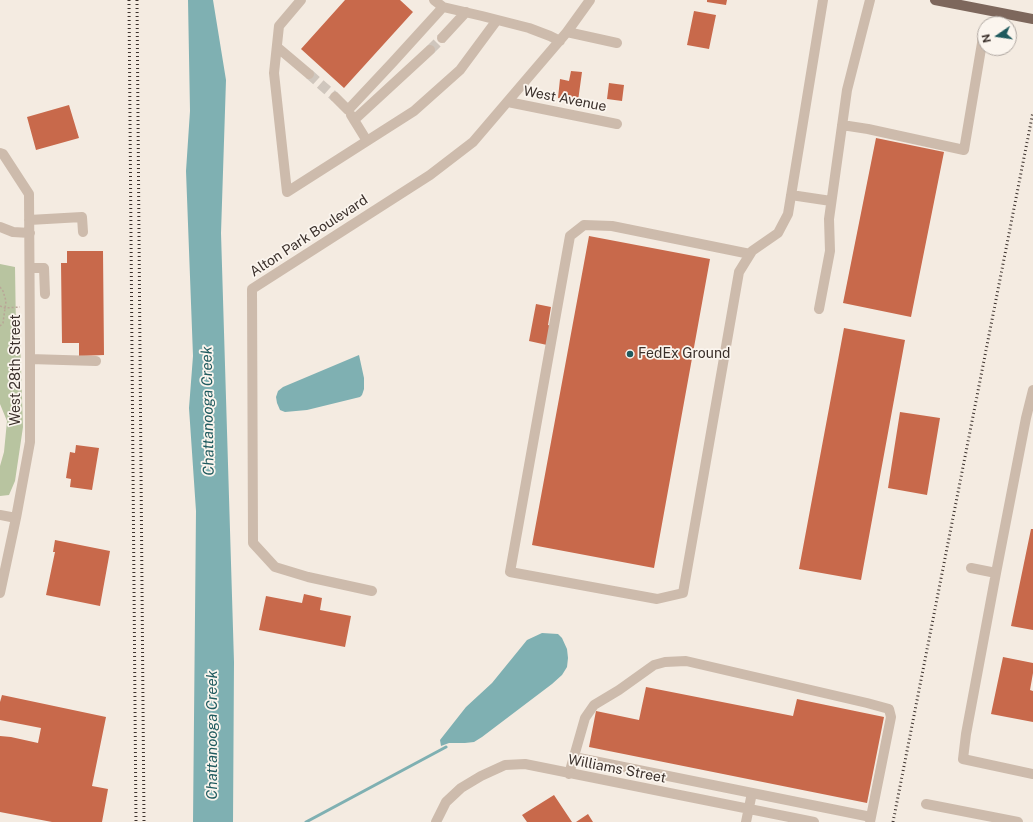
<!DOCTYPE html>
<html>
<head>
<meta charset="utf-8">
<style>
	body { margin:0 }
	#map { position:relative; width:1033px; height:822px; overflow:hidden; background:#f4ebe1; font-family:"Public Sans",sans-serif }
	canvas { display:block }
	.north { position:absolute; left:977px; top:16px; width:40px; height:40px; box-sizing:border-box; background:#fbf5ee; border:1px solid #aea6a0; border-radius:50%; rotate:257deg; font-size:11px; font-weight:700; line-height:16px; text-align:center; color:#3b302b }
	.north::after { content:''; display:block; margin:auto; width:14px; height:18px; background:#1f5a5e; clip-path:polygon(50% 0,100% 100%,50% 72%,0 100%) }
</style>
</head>
<body>
<div id="map">
<canvas width="1033" height="822"></canvas>
<div class="north">N</div>
</div>
<script>
const c = document.querySelector('canvas').getContext('2d');
c.lineJoin = 'round';
function fillPath(path, color) { c.fillStyle = color; c.fill(path, 'evenodd'); }
const poly = rows => new Path2D(rows.map(r => 'M' + r).join(''));
function stroke(path, color, width, dash) { c.strokeStyle = color; c.lineWidth = width; c.lineCap = dash ? 'butt' : 'round'; c.setLineDash(dash || []); c.stroke(path); }
function drawText(font, color, halo, rows, align = 'center') {
  c.font = font + ' "Public Sans",sans-serif'; c.lineWidth = 3.5; c.setLineDash([]); c.textBaseline = 'middle'; c.strokeStyle = halo; c.fillStyle = color; for (const [text, x, y, turn = 0] of rows) {
    c.save(); c.translate(x, y); c.rotate((+turn || 0) * Math.PI / 180); c.textAlign = isNaN(turn) ? turn : align; if (halo) c.strokeText(text, 0, 0); c.fillText(text, 0, 0); c.restore();
  }
}
fillPath(poly([
	[0,264,15,267,16,331,20,338,23,427,15,481,9,495,0,496,0,466,4,452,7,421,0,404]
]), '#b8c4a0');
fillPath(poly([
	[188,0,213,0,226,80,221,233,234,662,233,822,193,822,196,511,189,408,193,356,186,171,190,111],
	[359,355,364,378,364,389,362,395,360,397,307,410,285,412,280,410,277,403,276,397,278,391,283,387],
	[542,633,558,634,562,638,567,649,568,658,567,667,562,675,552,684,482,737,474,742,465,743,449,743,441,746,440,740,466,707,492,683,527,640]
]), '#7fb0b2');
stroke(poly([
	[306,822,446,747]
]), '#7fb0b2', 3);
fillPath(poly([
	[345,0,400,0,413,12,344,88,301,49],
	[707,0,727,0,726,5,707,2],
	[694,11,716,15,709,49,687,45],
	[571,71,582,72,578,101,558,98,560,79,569,81],
	[609,83,624,85,622,101,607,99],
	[69,105,79,138,36,150,27,117],
	[876,138,944,152,911,317,843,303],
	[589,236,710,259,654,568,532,545],
	[67,251,103,251,104,355,79,356,79,343,62,343,61,263,67,263],
	[536,304,551,307,548,325,551,326,547,345,529,341],
	[844,328,905,340,861,580,799,569],
	[900,412,940,418,927,495,888,488],
	[76,445,99,448,92,490,70,487,71,479,66,478,70,452,75,453],
	[1031,529,1033,529,1033,630,1011,626],
	[55,540,110,551,100,606,46,595,55,552,53,552],
	[304,594,322,598,320,610,351,616,345,647,259,630,266,596,302,603],
	[1003,657,1033,663,1033,673,1030,690,1033,691,1033,722,991,714],
	[646,687,793,716,797,699,884,717,867,803,589,747,596,711,639,720],
	[2,695,106,717,92,786,108,789,102,822,52,822,0,812,0,736,11,737,38,743,41,728,0,720,0,702],
	[554,795,572,822,527,822,522,815],
	[588,814,593,822,576,822]
]), '#c8694b');
stroke(poly([
	[430,50,442,38],
	[309,74,335,97]
]), '#cfc6bd', 10, [10, 5]);
stroke(poly([
	[0,287,3,291,6,301,3,323,0,326],
	[0,306,5,308,20,307]
]), '#b9a596', 1.5, [2, 2]);
stroke(poly([
	[301,0,279,26,274,73,287,192,414,111,460,70,497,20],
	[434,0,443,7,482,16,529,28,550,36,560,41],
	[567,32,617,43],
	[442,38,466,12],
	[277,47,309,74],
	[335,97,348,110,393,62,443,7],
	[508,102,617,124],
	[351,115,367,141],
	[354,120,430,50],
	[842,125,868,129,964,150,983,37],
	[0,153,3,154,29,194,30,348,30,442,16,518,0,593],
	[791,195,831,201],
	[29,220,82,217,83,232],
	[0,227,13,232,30,233],
	[750,254,612,226,584,225,570,236,510,572,657,599,683,593,739,272,752,251,778,233,788,214,823,0],
	[30,268,44,268,45,294],
	[819,309,830,251,829,219,847,90,870,0],
	[30,359,96,361],
	[0,515,16,518],
	[971,568,996,573,1026,418,1033,390],
	[996,573,966,734,963,759,1033,774],
	[372,591,308,577,275,567,253,543,252,289,430,175,473,142,567,32,590,0],
	[574,757,871,817],
	[569,774,585,718,594,705,619,690,654,665,665,662,686,661,867,703,889,709,891,717,870,822],
	[926,804,1018,822],
	[436,822,446,802,461,788,481,776,505,765,525,764,814,822],
	[746,822,752,793]
]), '#cdbbac', 10);
stroke(poly([
	[935,0,1033,19]
]), '#7d675c', 10);
stroke(poly([
	[129,0,136,822],
	[137,0,144,822],
	[893,822,1033,112]
]), '#3b302b', 3, [1, 3]);
for (const [x, y, r, color] of [
	[630,354,4,"#1f5a5e"]
]) { const dot = new Path2D(); dot.arc(x, y, r, 0, 2 * Math.PI); c.fillStyle = color; c.fill(dot); stroke(dot, '#fbf5ee', 1.5); }
drawText('14px', '#3b302b', '#fbf5ee', [
	["West Avenue",565,99,11],
	["Alton Park Boulevard",309,236,-33],
	["West 28th Street",16,370,-90],
	["Williams Street",617,769,11]
]);
drawText('14px', '#3b302b', '#fbf5ee', [
	["FedEx Ground",638,354]
], 'left');
drawText('italic 15px', '#1f5a5e', '#fbf5ee', [
	["Chattanooga Creek",208,411,-91],
	["Chattanooga Creek",212,735,-90]
]);
</script>
</body>
</html>
